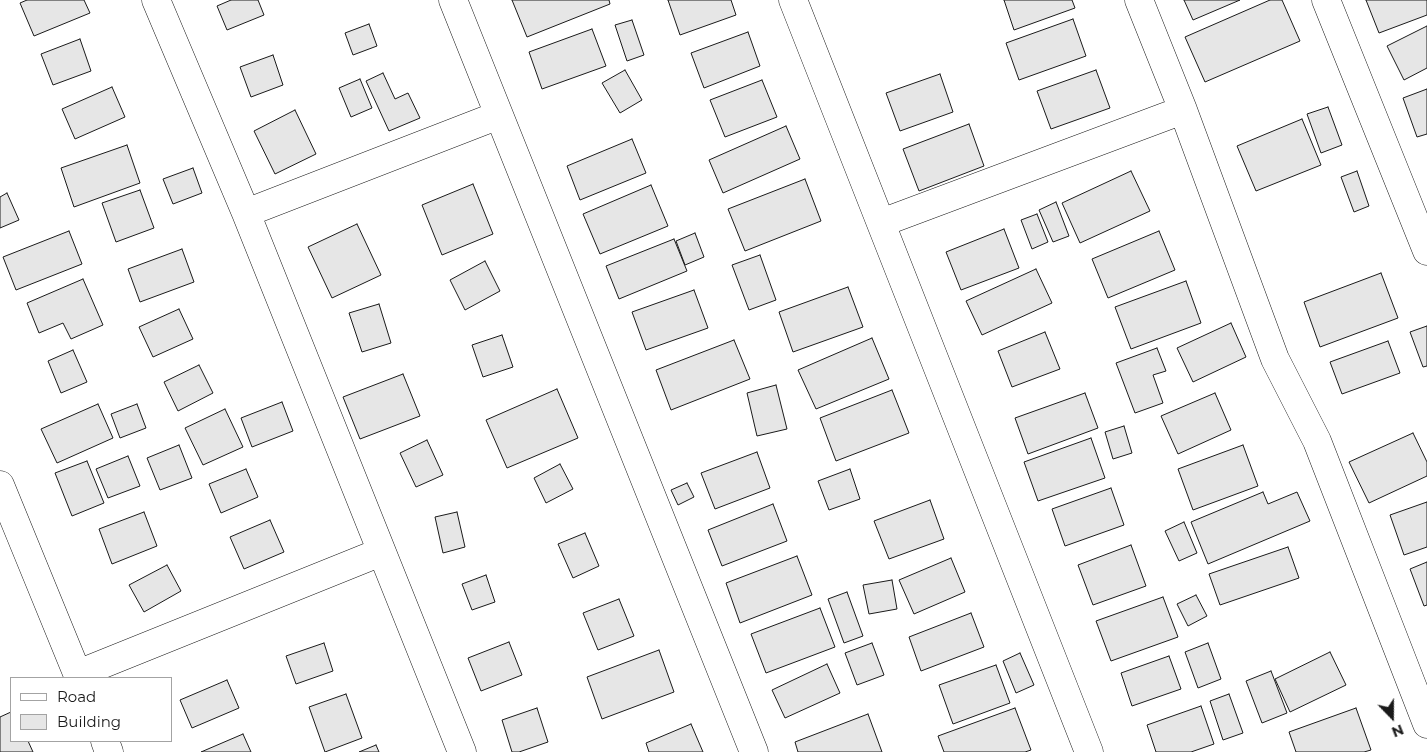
<!DOCTYPE html>
<html>
<head>
<meta charset="utf-8">
<style>
	body { margin:0 }
	#map { position:relative; width:1427px; height:752px; overflow:hidden; background:#fff; font-family:Montserrat,sans-serif }
	canvas { display:block }
	.legend { position:absolute; left:10px; top:677px; width:162px; height:65px; box-sizing:border-box; background:#fff; border:1px solid #a3a3a3; margin:0; padding:6px 9px; list-style:none; font-size:15px; color:#1a1a1a }
	.legend li { display:flex; align-items:center; gap:10px; height:25px }
	.legend b { width:25px; border:1px solid #a3a3a3 }
	.north { position:absolute; left:1367px; top:692px; width:50px; height:50px; -webkit-text-stroke:4px #fff; paint-order:stroke; rotate:158deg; font-size:14px; font-weight:700; line-height:20px; text-align:center; color:#1a1a1a }
	.north::after { content:''; display:block; margin:auto; width:18px; height:22px; background:#1a1a1a; clip-path:polygon(50% 0,100% 100%,50% 72%,0 100%) }
</style>
</head>
<body>
<div id="map">
<canvas width="1427" height="752"></canvas>
<ul class="legend">
<li><b style="height:6px;background:#fff"></b>Road</li>
<li><b style="height:14px;background:#e6e6e6"></b>Building</li>
</ul>
<div class="north">N</div>
</div>
<script>
const c = document.querySelector('canvas').getContext('2d');
c.lineJoin = 'round';
function fillPath(path, color) { c.fillStyle = color; c.fill(path, 'evenodd'); }
const poly = rows => new Path2D(rows.map(r => 'M' + r).join(''));
function stroke(path, color, width, dash) { c.strokeStyle = color; c.lineWidth = width; c.lineCap = dash ? 'butt' : 'round'; c.setLineDash(dash || []); c.stroke(path); }
const building = poly([
	[27,0,84,0,90,13,34,36,20,3,27,0],
	[231,0,258,0,264,15,227,30,217,6,231,0],
	[512,0,609,0,610,4,527,37,512,0],
	[668,0,731,0,736,15,680,35,668,0],
	[1004,0,1072,0,1075,8,1014,30,1004,0],
	[1184,0,1240,0,1193,20,1184,0],
	[1270,0,1282,0,1300,41,1205,82,1185,37,1270,0],
	[1366,0,1427,0,1427,15,1379,33,1366,0],
	[1073,19,1086,56,1019,80,1006,43,1073,19],
	[632,20,644,55,627,61,615,25,632,20],
	[369,24,377,46,353,55,345,33,369,24],
	[1427,26,1427,68,1404,80,1387,46,1427,26],
	[592,29,606,66,542,89,529,52,592,29],
	[748,32,760,66,704,88,691,53,748,32],
	[80,39,91,71,53,85,41,54,80,39],
	[273,55,283,85,251,97,240,67,273,55],
	[625,70,642,100,620,113,602,83,625,70],
	[1096,70,1110,108,1051,129,1037,91,1096,70],
	[383,73,395,99,408,93,420,118,389,131,366,81,383,73],
	[940,74,953,112,900,131,886,93,940,74],
	[360,79,372,108,351,117,339,88,360,79],
	[762,80,777,117,725,137,710,100,762,80],
	[112,87,125,117,75,139,62,109,112,87],
	[1427,89,1427,134,1417,137,1403,98,1427,89],
	[1328,107,1342,145,1321,153,1307,114,1328,107],
	[295,110,316,154,275,174,254,131,295,110],
	[1302,119,1321,165,1256,191,1237,146,1302,119],
	[969,124,984,166,919,191,903,149,969,124],
	[786,126,800,159,723,193,709,160,786,126],
	[632,139,646,173,580,200,567,166,632,139],
	[127,145,140,183,74,207,61,168,127,145],
	[193,168,202,193,173,204,163,179,193,168],
	[1131,171,1150,211,1080,243,1062,203,1131,171],
	[1357,171,1369,206,1354,212,1341,177,1357,171],
	[805,179,821,221,745,251,728,209,805,179],
	[473,184,493,234,442,255,422,205,473,184],
	[651,185,668,226,600,254,583,214,651,185],
	[140,190,154,228,116,242,102,203,140,190],
	[7,193,19,220,0,228,0,197,7,193],
	[1056,202,1069,236,1053,242,1039,210,1056,202],
	[1037,214,1048,242,1032,249,1021,220,1037,214],
	[357,224,381,275,332,298,308,247,357,224],
	[1004,229,1019,268,961,290,946,252,1004,229],
	[69,231,82,264,16,290,3,257,69,231],
	[1159,231,1175,270,1108,298,1092,259,1159,231],
	[695,233,704,257,685,265,676,241,695,233],
	[674,239,687,271,619,299,606,266,674,239],
	[182,249,194,282,140,302,128,269,182,249],
	[760,255,776,300,749,310,732,265,760,255],
	[485,261,500,291,465,310,450,280,485,261],
	[1036,269,1052,303,982,335,966,301,1036,269],
	[1381,273,1398,318,1320,347,1304,302,1381,273],
	[83,279,103,325,71,339,63,323,39,333,27,303,83,279],
	[1186,281,1201,323,1131,349,1115,307,1186,281],
	[848,287,863,327,793,352,779,312,848,287],
	[694,290,708,328,646,350,632,312,694,290],
	[379,304,391,343,362,352,349,313,379,304],
	[179,309,193,339,153,357,139,327,179,309],
	[1231,323,1246,357,1193,382,1177,348,1231,323],
	[1427,326,1427,366,1423,367,1410,332,1427,326],
	[1045,332,1060,369,1012,387,998,351,1045,332],
	[502,335,513,367,483,377,472,345,502,335],
	[872,338,889,379,816,409,798,370,872,338],
	[734,340,750,379,671,410,656,370,734,340],
	[1388,341,1400,373,1342,394,1330,362,1388,341],
	[1157,348,1166,371,1153,375,1163,403,1135,413,1116,363,1157,348],
	[73,350,87,382,61,393,48,361,73,350],
	[199,365,213,393,178,411,164,382,199,365],
	[403,374,420,416,360,439,343,397,403,374],
	[776,385,787,429,757,436,747,393,776,385],
	[557,389,578,438,507,468,486,420,557,389],
	[892,390,909,433,836,461,820,418,892,390],
	[1085,393,1098,428,1028,454,1015,418,1085,393],
	[1215,393,1231,430,1178,454,1161,416,1215,393],
	[282,402,293,431,252,447,241,418,282,402],
	[98,404,113,438,57,463,41,429,98,404],
	[137,404,146,428,120,438,111,414,137,404],
	[225,409,243,447,203,465,185,428,225,409],
	[1124,426,1132,453,1113,459,1105,432,1124,426],
	[1413,433,1427,462,1427,476,1369,503,1349,462,1413,433],
	[1091,438,1105,478,1038,501,1024,462,1091,438],
	[427,440,443,475,416,487,400,453,427,440],
	[179,445,192,478,160,490,147,458,179,445],
	[1243,445,1258,486,1193,510,1178,469,1243,445],
	[757,452,770,488,715,509,701,473,757,452],
	[128,456,140,486,108,498,96,469,128,456],
	[87,461,104,503,72,516,55,473,87,461],
	[560,464,573,489,546,503,534,478,560,464],
	[246,469,258,497,221,513,209,484,246,469],
	[850,469,860,499,829,510,818,481,850,469],
	[687,483,694,497,678,505,671,490,687,483],
	[1111,488,1124,525,1065,546,1052,509,1111,488],
	[1263,492,1268,504,1297,492,1310,521,1208,564,1191,522,1263,492],
	[930,500,944,539,889,559,874,521,930,500],
	[1427,502,1427,547,1404,555,1390,515,1427,502],
	[773,504,787,541,722,566,708,530,773,504],
	[144,512,157,546,112,564,99,529,144,512],
	[457,512,465,547,443,553,435,517,457,512],
	[270,520,284,552,244,569,230,537,270,520],
	[1184,522,1197,553,1179,561,1165,531,1184,522],
	[585,533,599,566,573,578,558,544,585,533],
	[1131,545,1146,586,1093,605,1078,565,1131,545],
	[1288,547,1299,578,1220,605,1209,574,1288,547],
	[797,556,812,595,740,623,726,583,797,556],
	[951,558,965,592,914,614,899,580,951,558],
	[1427,562,1427,605,1424,606,1410,569,1427,562],
	[167,565,181,591,144,612,129,585,167,565],
	[486,575,495,602,472,610,462,584,486,575],
	[892,580,897,609,869,614,863,585,892,580],
	[847,592,863,636,844,643,828,599,847,592],
	[1196,595,1207,616,1188,626,1177,604,1196,595],
	[1163,597,1178,637,1111,661,1096,621,1163,597],
	[619,599,634,636,598,650,583,613,619,599],
	[820,608,835,647,766,673,751,634,820,608],
	[971,613,984,647,921,671,909,637,971,613],
	[509,642,522,675,481,691,468,658,509,642],
	[324,643,333,671,296,684,286,656,324,643],
	[872,643,884,675,857,685,845,653,872,643],
	[1208,643,1221,679,1198,688,1185,652,1208,643],
	[659,650,674,692,602,719,587,677,659,650],
	[1330,652,1346,685,1290,712,1275,679,1330,652],
	[1020,653,1034,685,1016,693,1003,661,1020,653],
	[1169,656,1181,689,1132,706,1121,673,1169,656],
	[827,664,840,693,785,718,772,690,827,664],
	[996,665,1010,703,953,724,939,685,996,665],
	[1271,671,1287,713,1262,723,1246,681,1271,671],
	[227,680,239,708,192,728,180,700,227,680],
	[346,694,362,738,325,752,309,707,346,694],
	[1229,694,1243,733,1223,740,1210,701,1229,694],
	[1201,706,1214,744,1191,752,1156,752,1147,725,1201,706],
	[537,708,548,742,519,752,512,752,502,720,537,708],
	[1015,708,1031,750,1025,752,944,752,938,736,1015,708],
	[1356,708,1371,750,1364,752,1296,752,1289,732,1356,708],
	[11,712,11,741,28,741,33,752,0,752,0,717,11,712],
	[868,714,882,752,798,752,795,742,868,714],
	[691,724,703,752,649,752,646,743,691,724],
	[243,734,251,752,201,752,243,734],
	[376,745,379,752,359,752,376,745]
]);
fillPath(building, '#e6e6e6');
stroke(building, '#1a1a1a', 1);
const minor = poly([
	[156,0,246,213,462,752],
	[453,0,754,752],
	[793,0,1089,752],
	[1139,0,1183,110,1275,359,1317,441,1427,724],
	[1326,0,1427,251],
	[246,213,499,115],
	[881,223,1183,110],
	[0,485,79,678],
	[78,674,381,552],
	[105,741,109,752]
]);
stroke(minor, '#1a1a1a', 29);
stroke(minor, '#fff', 28);
</script>
</body>
</html>
